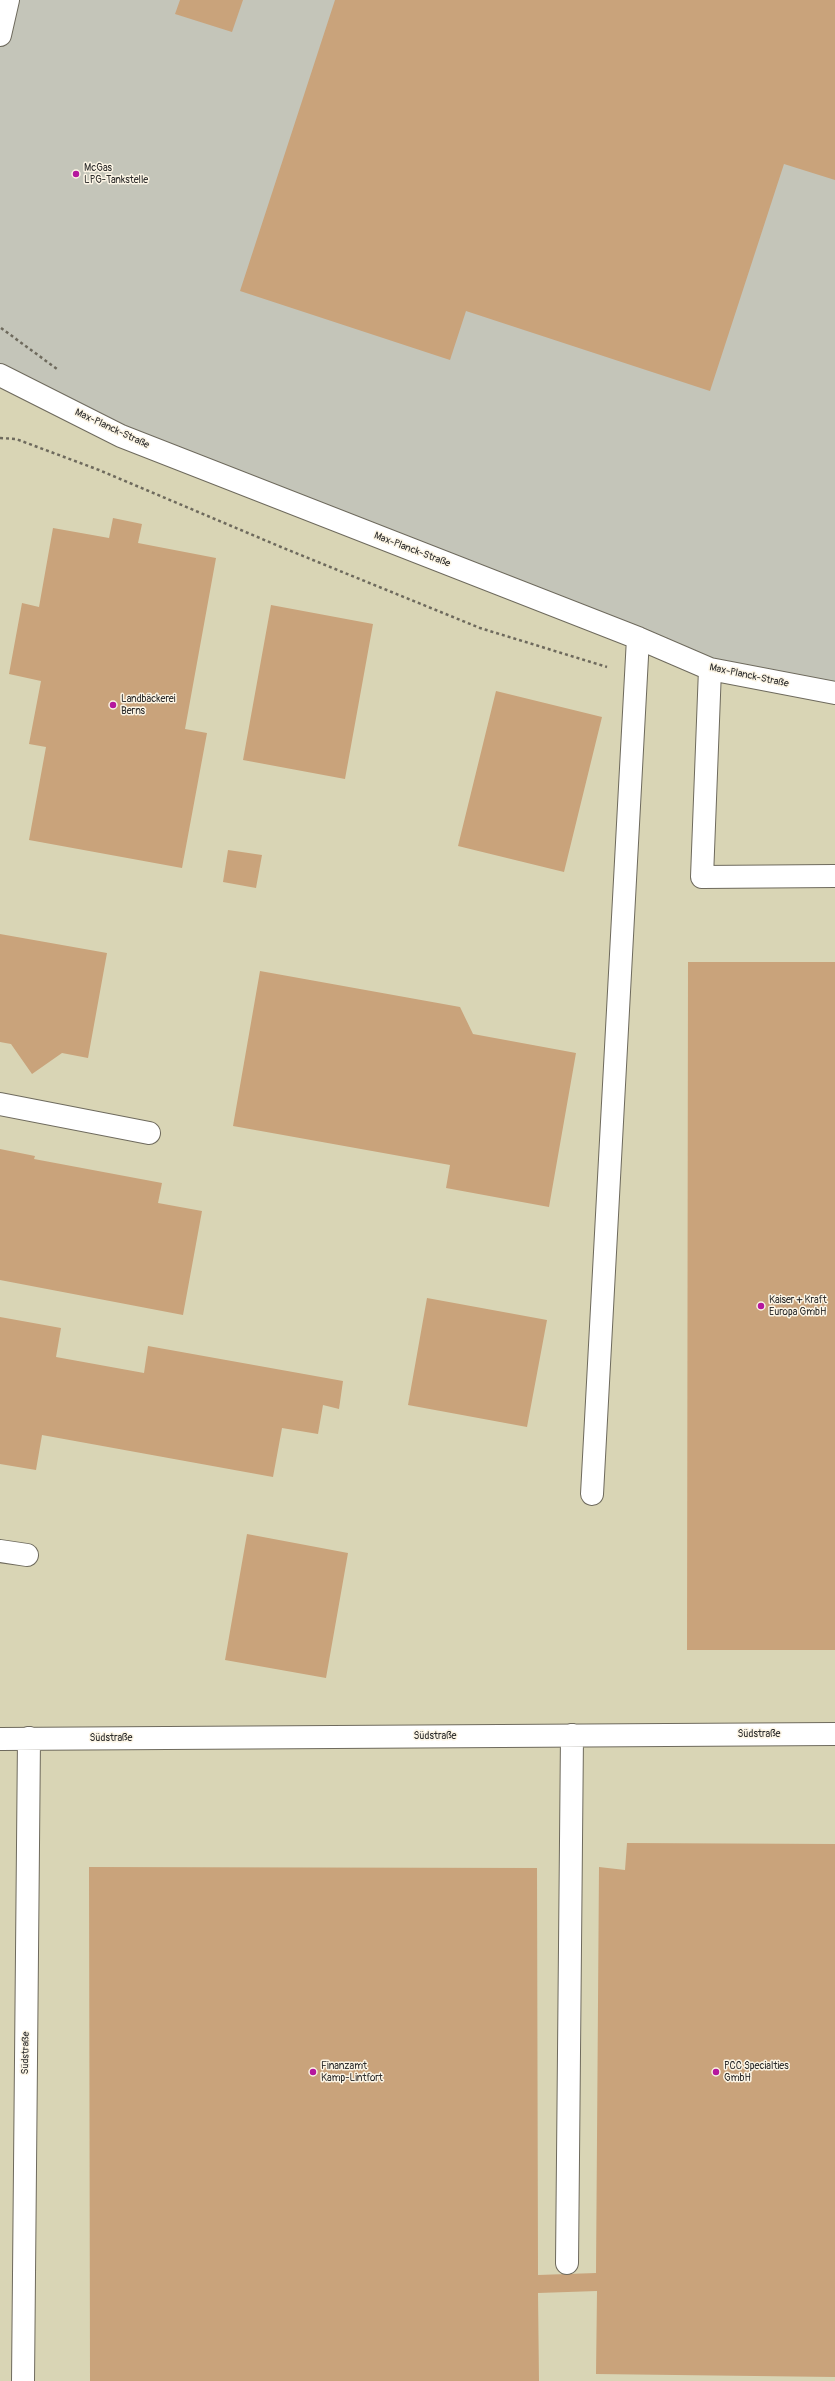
<!DOCTYPE html>
<html>
<head>
<meta charset="utf-8">
<style>
	body { margin:0 }
	canvas { display:block; background:#ebdfbb }
</style>
</head>
<body>
<canvas width="835" height="2381"></canvas>
<script>
const c = document.querySelector('canvas').getContext('2d');
c.lineJoin = 'round';
function fillPath(path, color) { c.fillStyle = color; c.fill(path, 'evenodd'); }
const poly = rows => new Path2D(rows.map(r => 'M' + r).join(''));
function stroke(path, color, width, dash) { c.strokeStyle = color; c.lineWidth = width; c.lineCap = dash ? 'butt' : 'round'; c.setLineDash(dash || []); c.stroke(path); }
function drawText(font, color, halo, rows, align = 'center') {
  c.font = font + ' Pangolin,sans-serif'; c.lineWidth = 3; c.setLineDash([]); c.textBaseline = 'middle'; c.strokeStyle = halo; c.fillStyle = color; for (const [text, x, y, turn = 0] of rows) {
    c.save(); c.translate(x, y); c.rotate((+turn || 0) * Math.PI / 180); c.textAlign = isNaN(turn) ? turn : align; if (halo) c.strokeText(text, 0, 0); c.fillText(text, 0, 0); c.restore();
  }
}
fillPath(poly([
	[0,376,835,672,835,2381,0,2381]
]), '#d9d5b5');
fillPath(poly([
	[9,0,835,0,835,693,710,669,0,375,0,36]
]), '#c4c5b9');
fillPath(poly([
	[180,0,243,0,232,32,175,14],
	[335,0,835,0,835,180,784,164,710,391,466,311,450,360,240,291],
	[113,518,142,524,138,543,216,558,185,729,207,733,182,868,29,840,46,747,29,744,41,681,9,674,22,603,39,607,53,528,109,538],
	[271,605,373,624,345,779,243,760],
	[496,691,602,717,564,872,458,846],
	[228,850,262,855,256,888,223,882],
	[0,934,107,953,88,1058,62,1053,32,1074,11,1044,0,1042],
	[688,962,835,962,835,1650,687,1650],
	[260,971,460,1007,473,1034,576,1053,549,1207,446,1188,450,1165,233,1126],
	[0,1149,35,1156,34,1159,162,1183,158,1203,202,1211,183,1315,0,1280],
	[427,1298,547,1320,527,1427,408,1405],
	[0,1317,61,1328,56,1357,144,1373,148,1346,343,1381,339,1409,323,1405,318,1434,282,1428,273,1477,42,1435,36,1470,0,1464],
	[247,1534,348,1553,326,1678,225,1660],
	[627,1843,835,1844,835,2377,596,2374,597,2291,538,2293,539,2381,90,2381,89,1867,537,1868,538,2275,596,2273,599,1867,625,1870]
]), '#c9a37b');
const minor = poly([
	[0,375,121,436,638,638,710,669,835,693],
	[710,669,702,877,835,876],
	[0,1104,149,1133],
	[592,1494,638,638],
	[0,1551,27,1555],
	[0,1739,835,1734],
	[567,2263,572,1735],
	[23,2381,29,1738]
]);
const major = poly([
	[0,35,8,0]
]);
stroke(minor, '#6e6a5d', 24);
stroke(major, '#6e6a5d', 24);
stroke(poly([
	[1,328,57,369],
	[0,438,16,439,99,470,281,547,480,628,607,667]
]), '#6e6a5d', 2.5, [3, 3]);
stroke(minor, '#fff', 22);
stroke(major, '#fff', 22);
for (const [x, y, r, color] of [
	[76,174,4,"#b5179e"],
	[113,705,4,"#b5179e"],
	[761,1306,4,"#b5179e"],
	[313,2072,4,"#b5179e"],
	[716,2072,4,"#b5179e"]
]) { const dot = new Path2D(); dot.arc(x, y, r, 0, 2 * Math.PI); c.fillStyle = color; c.fill(dot); stroke(dot, '#fcf5e5', 1.5); }
drawText('10px', '#2b2b2b', '#fcf5e5', [
	["McGas",84,168],
	["LPG-Tankstelle",84,180],
	["Landbäckerei",121,699],
	["Berns",121,711],
	["Kaiser + Kraft",769,1300],
	["Europa GmbH",769,1312],
	["Finanzamt",321,2066],
	["Kamp-Lintfort",321,2078],
	["PCC Specialties",724,2066],
	["GmbH",724,2078]
], 'left');
drawText('10px', '#2b2b2b', '#fcf5e5', [
	["Max-Planck-Straße",112,429,25],
	["Max-Planck-Straße",412,550,21],
	["Max-Planck-Straße",749,676,12],
	["Südstraße",759,1734],
	["Südstraße",435,1736],
	["Südstraße",111,1738],
	["Südstraße",26,2053,-89]
]);
</script>
</body>
</html>
